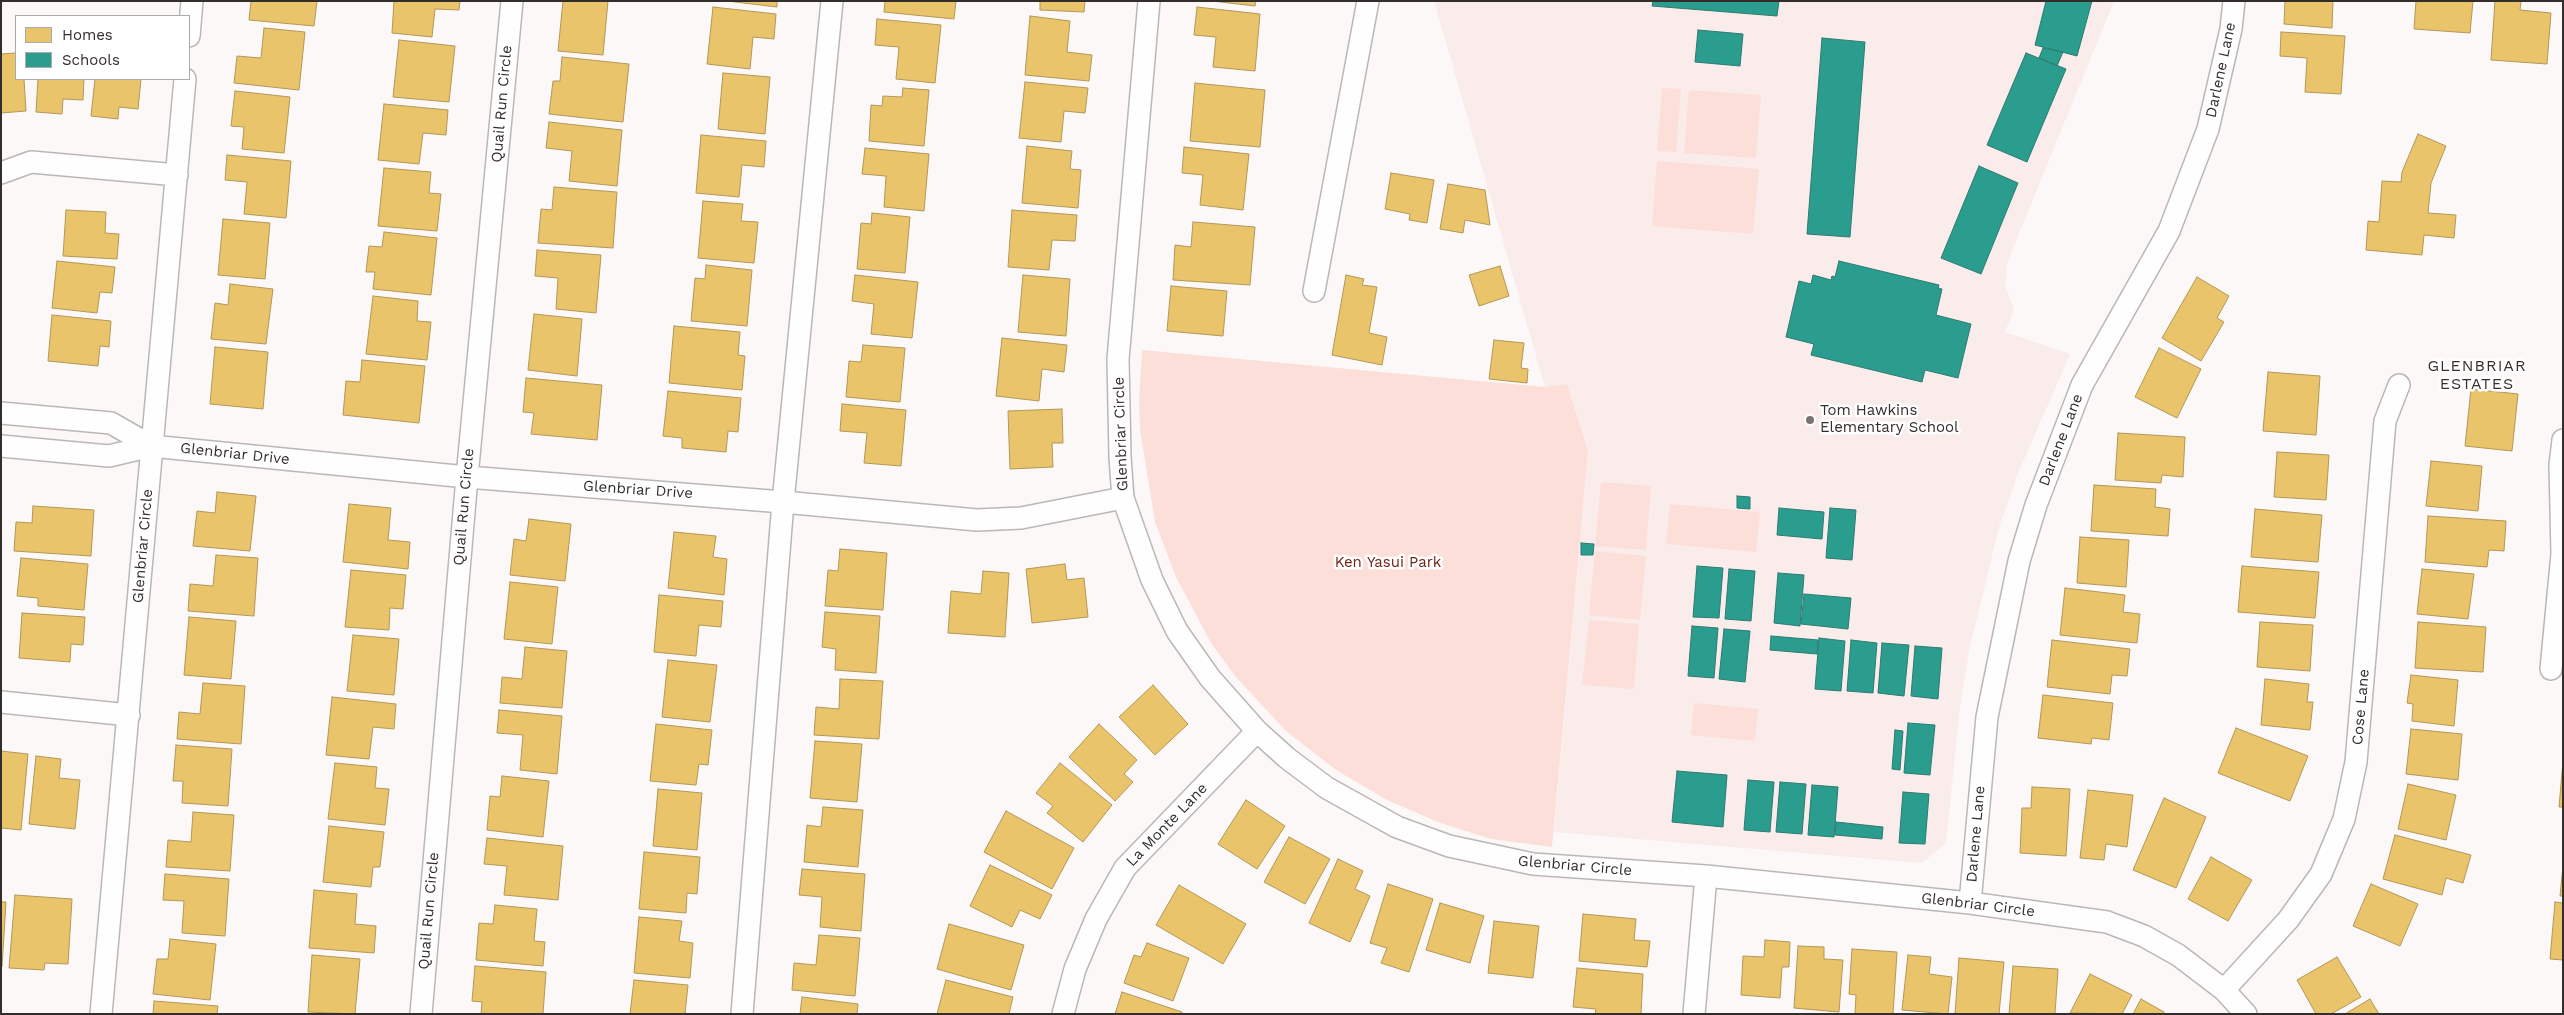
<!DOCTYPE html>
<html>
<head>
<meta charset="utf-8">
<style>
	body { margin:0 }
	#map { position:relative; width:2564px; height:1015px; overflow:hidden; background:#fbf8f7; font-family:"Work Sans",sans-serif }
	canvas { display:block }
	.frame { position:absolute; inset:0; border:2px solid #332d2b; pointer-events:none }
	.legend { position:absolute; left:15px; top:15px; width:175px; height:65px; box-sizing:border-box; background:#fff; border:1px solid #adabaa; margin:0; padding:6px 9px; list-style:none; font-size:15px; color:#332d2b }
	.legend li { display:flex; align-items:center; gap:10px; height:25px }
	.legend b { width:25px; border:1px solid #adabaa }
</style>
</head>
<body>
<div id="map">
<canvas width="2564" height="1015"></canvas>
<div class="frame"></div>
<ul class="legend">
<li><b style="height:14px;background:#e9c46a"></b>Homes</li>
<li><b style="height:14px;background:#2a9d8f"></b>Schools</li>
</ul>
</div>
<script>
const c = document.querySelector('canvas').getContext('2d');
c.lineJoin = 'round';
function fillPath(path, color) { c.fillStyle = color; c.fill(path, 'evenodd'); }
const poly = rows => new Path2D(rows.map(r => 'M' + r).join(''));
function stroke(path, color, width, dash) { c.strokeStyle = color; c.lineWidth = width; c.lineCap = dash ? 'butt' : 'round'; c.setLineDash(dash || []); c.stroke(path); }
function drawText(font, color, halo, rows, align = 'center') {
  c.font = font + ' "Work Sans",sans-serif'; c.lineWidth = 5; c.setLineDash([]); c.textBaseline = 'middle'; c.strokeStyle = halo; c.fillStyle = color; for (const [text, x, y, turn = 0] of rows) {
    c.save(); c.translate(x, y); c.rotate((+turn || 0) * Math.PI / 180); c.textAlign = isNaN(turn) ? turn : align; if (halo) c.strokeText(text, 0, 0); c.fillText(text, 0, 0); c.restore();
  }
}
fillPath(poly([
	[1434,1,2114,1,2007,263,2005,285,2014,309,2005,332,2070,354,2019,471,1999,527,1969,651,1960,706,1946,843,1922,863,1554,832,1588,452,1545,387]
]), '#f9ecea');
fillPath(poly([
	[1662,88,1681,89,1676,152,1657,151],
	[1689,90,1761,95,1756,158,1684,153],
	[1657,161,1759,169,1753,234,1652,226],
	[1142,350,1545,387,1567,384,1588,452,1552,847,1491,839,1438,822,1387,800,1336,770,1286,731,1235,676,1211,643,1176,577,1155,522,1140,430,1139,402],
	[1601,482,1651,486,1646,550,1595,546],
	[1670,504,1760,512,1756,552,1666,544],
	[1595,551,1646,556,1640,620,1589,615],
	[1589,620,1639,624,1634,689,1582,685],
	[1694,703,1758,709,1755,741,1691,735]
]), '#fddfd9');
const homes = poly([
	[251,1,317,1,314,26,249,20,251,1],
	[394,1,460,1,459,10,435,9,432,37,392,33,394,1],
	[563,1,608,1,603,55,558,51,563,1],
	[727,1,777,1,777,7,727,1],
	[885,1,956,1,954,19,884,12,885,1],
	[1040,1,1085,1,1084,12,1040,10,1040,1],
	[1212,1,1256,1,1255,6,1212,1],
	[2285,1,2333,1,2332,28,2284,24,2285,1],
	[2416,1,2473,1,2470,33,2414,29,2416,1],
	[2495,1,2521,1,2520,10,2551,13,2547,64,2491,60,2495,1],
	[713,7,776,14,774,39,753,37,750,69,707,64,713,7],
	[1197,7,1260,14,1255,71,1213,67,1216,37,1194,35,1197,7],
	[1030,16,1070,21,1067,52,1092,55,1089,81,1025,75,1030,16],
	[877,19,941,25,935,83,896,79,899,47,875,45,877,19],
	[264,28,305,32,299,90,234,83,237,56,261,58,264,28],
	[2281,32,2345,36,2341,94,2305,92,2307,58,2280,56,2281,32],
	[399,40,455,46,449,102,393,97,399,40],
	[16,53,16,79,24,79,26,111,1,113,1,54,16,53],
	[562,57,629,64,623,122,549,114,553,81,560,81,562,57],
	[723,73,770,77,765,134,718,129,723,73],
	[38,79,84,79,83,100,63,99,62,114,36,112,38,79],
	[95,79,141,79,138,109,119,107,118,119,91,116,95,79],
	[1025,82,1088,88,1085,113,1064,111,1061,142,1019,138,1025,82],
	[1195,83,1265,90,1260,147,1190,141,1195,83],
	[903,88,929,90,924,146,869,141,871,105,882,106,883,96,902,97,903,88],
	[235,91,290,97,284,153,242,149,244,127,231,126,235,91],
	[384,104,448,110,446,135,423,133,419,164,378,160,384,104],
	[549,122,622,130,617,186,569,181,572,151,546,148,549,122],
	[2418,134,2446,146,2431,183,2428,213,2456,215,2454,238,2424,235,2422,255,2366,250,2368,221,2379,222,2382,181,2401,182,2402,172,2418,134],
	[701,135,766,141,764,167,742,165,739,197,696,193,701,135],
	[1027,146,1072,151,1070,169,1081,170,1078,208,1022,203,1027,146],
	[1184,147,1249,154,1243,210,1200,205,1203,175,1182,173,1184,147],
	[865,148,929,154,924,211,884,207,886,176,862,174,865,148],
	[227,155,291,161,286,218,244,214,247,182,225,180,227,155],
	[384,168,431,172,429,193,441,194,437,231,378,226,384,168],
	[1391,173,1434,180,1427,223,1409,220,1410,214,1385,209,1391,173],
	[1448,184,1485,190,1490,225,1465,220,1463,233,1440,229,1448,184],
	[554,187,617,192,613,248,538,243,541,209,552,210,554,187],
	[703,201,743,204,741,221,758,222,754,263,698,258,703,201],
	[66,210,106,212,105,233,119,234,117,259,63,256,66,210],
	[1012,210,1077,215,1075,241,1052,240,1049,270,1008,267,1012,210],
	[872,213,910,217,905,273,857,269,861,223,871,224,872,213],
	[223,219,270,223,265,279,218,275,223,219],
	[1193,222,1255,227,1250,285,1173,280,1175,245,1191,247,1193,222],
	[384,232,437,238,431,295,373,289,375,272,366,272,369,246,382,247,384,232],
	[537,250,601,255,596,313,556,309,558,278,535,276,537,250],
	[57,261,115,267,112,293,100,292,97,313,52,308,57,261],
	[706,265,752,270,747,326,691,321,695,278,705,279,706,265],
	[1500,266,1509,296,1479,306,1469,275,1500,266],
	[855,275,918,282,912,338,871,334,874,304,852,301,855,275],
	[1023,275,1070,279,1066,336,1018,332,1023,275],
	[1346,275,1364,279,1362,285,1377,287,1369,333,1387,337,1382,365,1332,355,1346,275],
	[2197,277,2229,296,2217,318,2224,322,2201,361,2162,338,2197,277],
	[230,284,273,289,266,344,211,339,215,303,228,305,230,284],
	[1171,286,1227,291,1223,336,1167,331,1171,286],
	[373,296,418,301,417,321,431,322,427,360,366,354,373,296],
	[534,314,582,319,577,376,528,370,534,314],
	[52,315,111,321,109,347,100,346,98,366,48,361,52,315],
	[674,326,740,332,738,355,745,356,742,390,669,383,674,326],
	[1002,338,1067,345,1064,372,1042,369,1039,401,996,396,1002,338],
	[1494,340,1524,343,1521,368,1528,369,1527,383,1489,379,1494,340],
	[863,345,905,348,900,402,846,397,849,361,861,362,863,345],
	[215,347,268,352,263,409,210,404,215,347],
	[2159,348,2201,369,2177,418,2135,397,2159,348],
	[362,360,425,366,419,423,343,415,346,381,360,382,362,360],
	[2268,372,2320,376,2316,435,2263,431,2268,372],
	[526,378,602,385,597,440,531,434,534,413,523,412,526,378],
	[2471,389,2518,394,2512,451,2465,446,2471,389],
	[668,391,741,398,738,432,728,431,726,452,682,448,682,438,663,436,668,391],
	[842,404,906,410,901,466,864,463,867,433,840,431,842,404],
	[1062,409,1063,443,1052,443,1053,467,1010,469,1008,411,1062,409],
	[2118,433,2185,437,2183,477,2162,475,2161,483,2115,480,2118,433],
	[2277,452,2329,455,2326,500,2274,497,2277,452],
	[2431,461,2482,466,2478,511,2426,506,2431,461],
	[2094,485,2156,489,2155,507,2170,509,2168,536,2091,531,2094,485],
	[217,492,256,496,250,551,193,546,197,511,215,513,217,492],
	[349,504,391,508,388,540,410,542,408,569,343,562,349,504],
	[33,506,94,510,91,556,14,551,16,522,32,523,33,506],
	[2255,509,2322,515,2318,562,2251,557,2255,509],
	[2428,516,2506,521,2504,551,2489,550,2487,567,2425,562,2428,516],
	[529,519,571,524,565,581,510,575,514,539,526,541,529,519],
	[674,532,716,536,713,557,727,559,724,595,668,588,674,532],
	[2080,537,2129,540,2126,587,2077,583,2080,537],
	[840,549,887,553,883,610,825,606,828,570,838,571,840,549],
	[216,555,258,558,254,616,188,611,190,584,213,586,216,555],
	[21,558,88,564,84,610,38,606,38,598,17,596,21,558],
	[1065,564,1067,580,1084,578,1088,617,1032,623,1026,569,1065,564],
	[2242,566,2319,572,2315,618,2238,612,2242,566],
	[2422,569,2474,574,2468,619,2417,614,2422,569],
	[351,570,406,575,403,609,390,608,389,630,345,627,351,570],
	[983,571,1009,573,1005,637,948,633,951,591,981,594,983,571],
	[510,582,558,587,552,644,504,639,510,582],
	[2065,588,2125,595,2123,612,2140,614,2137,643,2060,635,2065,588],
	[659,595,723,601,721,627,699,625,696,656,654,652,659,595],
	[825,612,880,616,876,673,835,670,836,649,822,647,825,612],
	[22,613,85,617,83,645,71,644,70,662,19,658,22,613],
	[189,617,236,621,231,679,184,675,189,617],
	[2260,622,2313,625,2310,671,2257,667,2260,622],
	[2418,622,2486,627,2483,672,2415,668,2418,622],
	[353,635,399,639,394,695,347,691,353,635],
	[2052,640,2130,649,2127,676,2112,675,2110,694,2047,687,2052,640],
	[525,647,567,651,562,708,500,703,502,677,522,679,525,647],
	[668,660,717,665,710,722,662,717,668,660],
	[2411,675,2458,680,2454,726,2412,721,2413,704,2407,703,2411,675],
	[840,679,883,681,879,739,814,735,816,707,839,709,840,679],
	[2265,679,2309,684,2307,702,2313,702,2310,730,2261,725,2265,679],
	[203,683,245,686,241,744,177,739,179,712,200,714,203,683],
	[1153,685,1188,724,1155,755,1119,717,1153,685],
	[2043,695,2113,703,2109,740,2092,738,2091,744,2038,738,2043,695],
	[332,697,396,704,394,729,373,727,369,759,326,755,332,697],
	[499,710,562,716,557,774,520,770,523,735,497,733,499,710],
	[656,724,712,730,708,765,699,764,696,785,650,781,656,724],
	[1099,724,1137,760,1124,774,1133,782,1115,801,1069,757,1099,724],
	[2236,728,2308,756,2290,801,2218,773,2236,728],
	[2411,729,2462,734,2458,780,2406,774,2411,729],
	[815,741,862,744,857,802,810,798,815,741],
	[176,745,232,749,228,806,182,803,183,781,173,781,176,745],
	[1,751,28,754,21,830,1,828,1,751],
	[36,756,61,759,59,778,80,780,75,829,29,824,36,756],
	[2563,761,2563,807,2559,807,2563,761],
	[335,763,377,767,375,788,389,789,385,825,328,819,335,763],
	[1060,763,1112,805,1083,842,1047,813,1053,806,1036,793,1060,763],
	[502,776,549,781,543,837,487,830,490,796,500,797,502,776],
	[2408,784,2456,795,2446,840,2398,829,2408,784],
	[2032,787,2070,789,2066,856,2020,853,2022,808,2031,808,2032,787],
	[658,789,702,793,697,850,653,846,658,789],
	[2088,790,2133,795,2127,847,2106,844,2104,860,2080,858,2088,790],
	[2164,798,2206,817,2176,888,2133,870,2164,798],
	[1246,800,1285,826,1257,869,1218,844,1246,800],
	[823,807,863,810,858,867,804,862,807,825,821,827,823,807],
	[1006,811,1074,848,1052,889,984,852,1006,811],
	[193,812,234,815,230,871,166,867,168,840,191,842,193,812],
	[329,826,384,832,380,867,373,867,371,887,323,882,329,826],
	[2395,835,2471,855,2463,883,2446,878,2442,895,2383,879,2395,835],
	[1289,837,1330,859,1305,904,1264,882,1289,837],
	[487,838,563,846,558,900,504,895,507,866,484,864,487,838],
	[644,852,700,857,697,894,687,893,686,913,639,909,644,852],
	[2211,857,2252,880,2228,921,2188,899,2211,857],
	[1338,859,1363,871,1355,889,1370,896,1350,942,1309,923,1338,859],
	[990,865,1052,895,1040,919,1020,910,1012,927,970,906,990,865],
	[2563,866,2563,896,2560,896,2563,866],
	[802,869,865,874,861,931,820,927,822,897,799,895,802,869],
	[165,874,229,879,225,936,182,933,184,901,163,900,165,874],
	[1388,884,1433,899,1409,972,1381,963,1387,948,1370,943,1388,884],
	[2371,884,2418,904,2400,946,2353,926,2371,884],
	[1179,885,1246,924,1223,964,1156,925,1179,885],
	[314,890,357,894,355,924,376,926,374,953,309,948,314,890],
	[15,895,72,899,68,964,45,963,44,970,9,968,15,895],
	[1,902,6,902,2,967,1,967,1,902],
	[2555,902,2563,903,2563,960,2550,959,2555,902],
	[1440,903,1484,916,1470,963,1426,950,1440,903],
	[495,905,537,909,534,941,545,942,543,966,476,960,479,923,493,924,495,905],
	[1583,914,1636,919,1634,940,1650,941,1647,967,1579,961,1583,914],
	[639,917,682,921,679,941,693,943,690,978,634,973,639,917],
	[1494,921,1539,926,1533,978,1488,973,1494,921],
	[949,924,1024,945,1011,990,937,969,949,924],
	[819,935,860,938,855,996,792,990,794,963,816,965,819,935],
	[170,939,216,944,210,1000,153,994,157,959,168,959,170,939],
	[1765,940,1790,942,1789,967,1782,967,1780,998,1741,995,1743,956,1764,957,1765,940],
	[1147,943,1189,958,1173,1001,1124,983,1134,955,1141,957,1147,943],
	[1798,946,1824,947,1824,959,1843,960,1839,1012,1794,1008,1798,946],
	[1852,949,1897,952,1893,1014,1855,1014,1856,995,1849,994,1852,949],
	[312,955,360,959,355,1014,308,1012,312,955],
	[1908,955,1931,957,1929,974,1952,977,1948,1014,1902,1010,1908,955],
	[2337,957,2361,997,2331,1014,2316,1014,2297,980,2337,957],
	[1959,958,2004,962,1999,1014,1955,1014,1959,958],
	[475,966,546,972,543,1014,481,1014,482,1002,472,1001,475,966],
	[2013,966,2058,969,2055,1014,2009,1014,2013,966],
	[1577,968,1643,974,1641,1014,1595,1014,1596,1009,1573,1007,1577,968],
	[2090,974,2132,995,2122,1014,2070,1013,2090,974],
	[634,980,688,985,685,1014,630,1014,634,980],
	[946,980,1013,997,1009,1014,937,1014,946,980],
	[1122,992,1182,1012,1182,1014,1115,1014,1122,992],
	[802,997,858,1004,857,1014,800,1014,802,997],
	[2141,999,2164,1012,2164,1014,2133,1014,2141,999],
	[2370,999,2379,1014,2345,1014,2370,999],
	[154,1001,218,1006,217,1014,153,1014,154,1001]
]);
fillPath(homes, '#e9c46a');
stroke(homes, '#b29757', 1);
const schools = poly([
	[1653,1,1779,1,1777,16,1652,6,1653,1],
	[2046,1,2092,1,2077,56,2035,45,2046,1],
	[1698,30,1743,34,1740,66,1695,62,1698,30],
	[1822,38,1865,42,1850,237,1807,234,1822,38],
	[2043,48,2063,52,2057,66,2039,58,2043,48],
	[2026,53,2066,69,2027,162,1987,145,2026,53],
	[1979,166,2018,183,1981,274,1941,258,1979,166],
	[1839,261,1939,285,1938,288,1942,289,1936,315,1971,324,1958,378,1925,370,1922,382,1811,355,1814,344,1786,337,1799,281,1811,284,1813,275,1831,280,1832,276,1835,277,1839,261],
	[1737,496,1750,497,1750,509,1737,508,1737,496],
	[1779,508,1824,512,1822,539,1777,535,1779,508],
	[1830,508,1856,510,1852,560,1826,558,1830,508],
	[1581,543,1594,544,1593,555,1581,555,1581,543],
	[1697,566,1723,568,1719,618,1693,617,1697,566],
	[1729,569,1755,571,1751,621,1725,619,1729,569],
	[1778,573,1804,575,1800,626,1774,623,1778,573],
	[1804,594,1851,598,1848,629,1801,624,1804,594],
	[1692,626,1718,628,1714,678,1688,676,1692,626],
	[1724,629,1750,631,1745,682,1719,679,1724,629],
	[1771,636,1818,640,1817,654,1770,650,1771,636],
	[1819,638,1845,641,1841,691,1815,689,1819,638],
	[1851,640,1877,643,1873,693,1847,691,1851,640],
	[1882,643,1909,645,1904,696,1878,693,1882,643],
	[1915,646,1942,648,1938,699,1911,696,1915,646],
	[1908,723,1935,725,1930,775,1904,773,1908,723],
	[1895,730,1903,731,1900,770,1892,769,1895,730],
	[1677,771,1727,775,1723,827,1672,822,1677,771],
	[1748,780,1774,782,1770,832,1744,830,1748,780],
	[1780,782,1806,784,1802,834,1776,832,1780,782],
	[1812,785,1838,787,1834,837,1808,835,1812,785],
	[1903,792,1929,794,1925,844,1899,843,1903,792],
	[1836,822,1883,827,1882,839,1835,835,1836,822]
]);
fillPath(schools, '#2a9d8f');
stroke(schools, '#2d7b71', 1);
const street = poly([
	[1149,1,1118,359,1120,457,1123,498,1152,580,1177,631,1210,678,1257,731,1287,758,1327,788,1397,827,1449,846,1533,864,1706,876,1970,903,2107,922,2144,936,2178,955,2224,990,2246,1014],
	[189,36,192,1],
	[1,173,31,162,177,175],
	[1314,291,1368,1],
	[1,413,111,423,151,446],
	[1,446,109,456,151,446,467,477,783,502,977,520,1021,518,1123,498],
	[2551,669,2562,554,2560,465,2563,440],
	[1,702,129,715],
	[1970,903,1987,717,2019,561,2036,505,2082,385,2169,231,2208,129,2231,29,2234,1],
	[2224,990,2288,920,2321,874,2344,819,2356,762,2385,421,2399,385],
	[101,1014,185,79],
	[421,1014,467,477,512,1],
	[742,1014,783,502,832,1],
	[1063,1014,1075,969,1096,919,1125,868,1257,731],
	[1694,1014,1706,876]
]);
stroke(street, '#bbb7b6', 24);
stroke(street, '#fefefe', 21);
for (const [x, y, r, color] of [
	[1810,420,5,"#797472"]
]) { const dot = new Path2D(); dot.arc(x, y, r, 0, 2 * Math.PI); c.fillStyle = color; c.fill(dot); stroke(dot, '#fff', 2); }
drawText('15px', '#332d2b', '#fff', [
	["Darlene Lane",2221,70,-78],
	["Quail Run Circle",502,104,-85],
	["Glenbriar Circle",1121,434,-92],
	["Darlene Lane",2061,440,-69],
	["Glenbriar Drive",235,454,6],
	["Glenbriar Drive",638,490,4],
	["Quail Run Circle",464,507,-85],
	["Glenbriar Circle",143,546,-85],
	["Cose Lane",2361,707,-85],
	["La Monte Lane",1167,825,-46],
	["Darlene Lane",1976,834,-85],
	["Glenbriar Circle",1575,866,5],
	["Glenbriar Circle",1978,905,7],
	["Quail Run Circle",429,911,-85]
]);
drawText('15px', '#332d2b', '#fff', [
	["Tom Hawkins",1820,411],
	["Elementary School",1820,428]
], 'left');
drawText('15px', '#6e2315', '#fff', [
	["Ken Yasui Park",1388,563]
]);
c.letterSpacing = '1px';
drawText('16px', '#3b2e2c', '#fff', [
	["GLENBRIAR",2477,366],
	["ESTATES",2477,384]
]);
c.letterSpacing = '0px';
</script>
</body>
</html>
